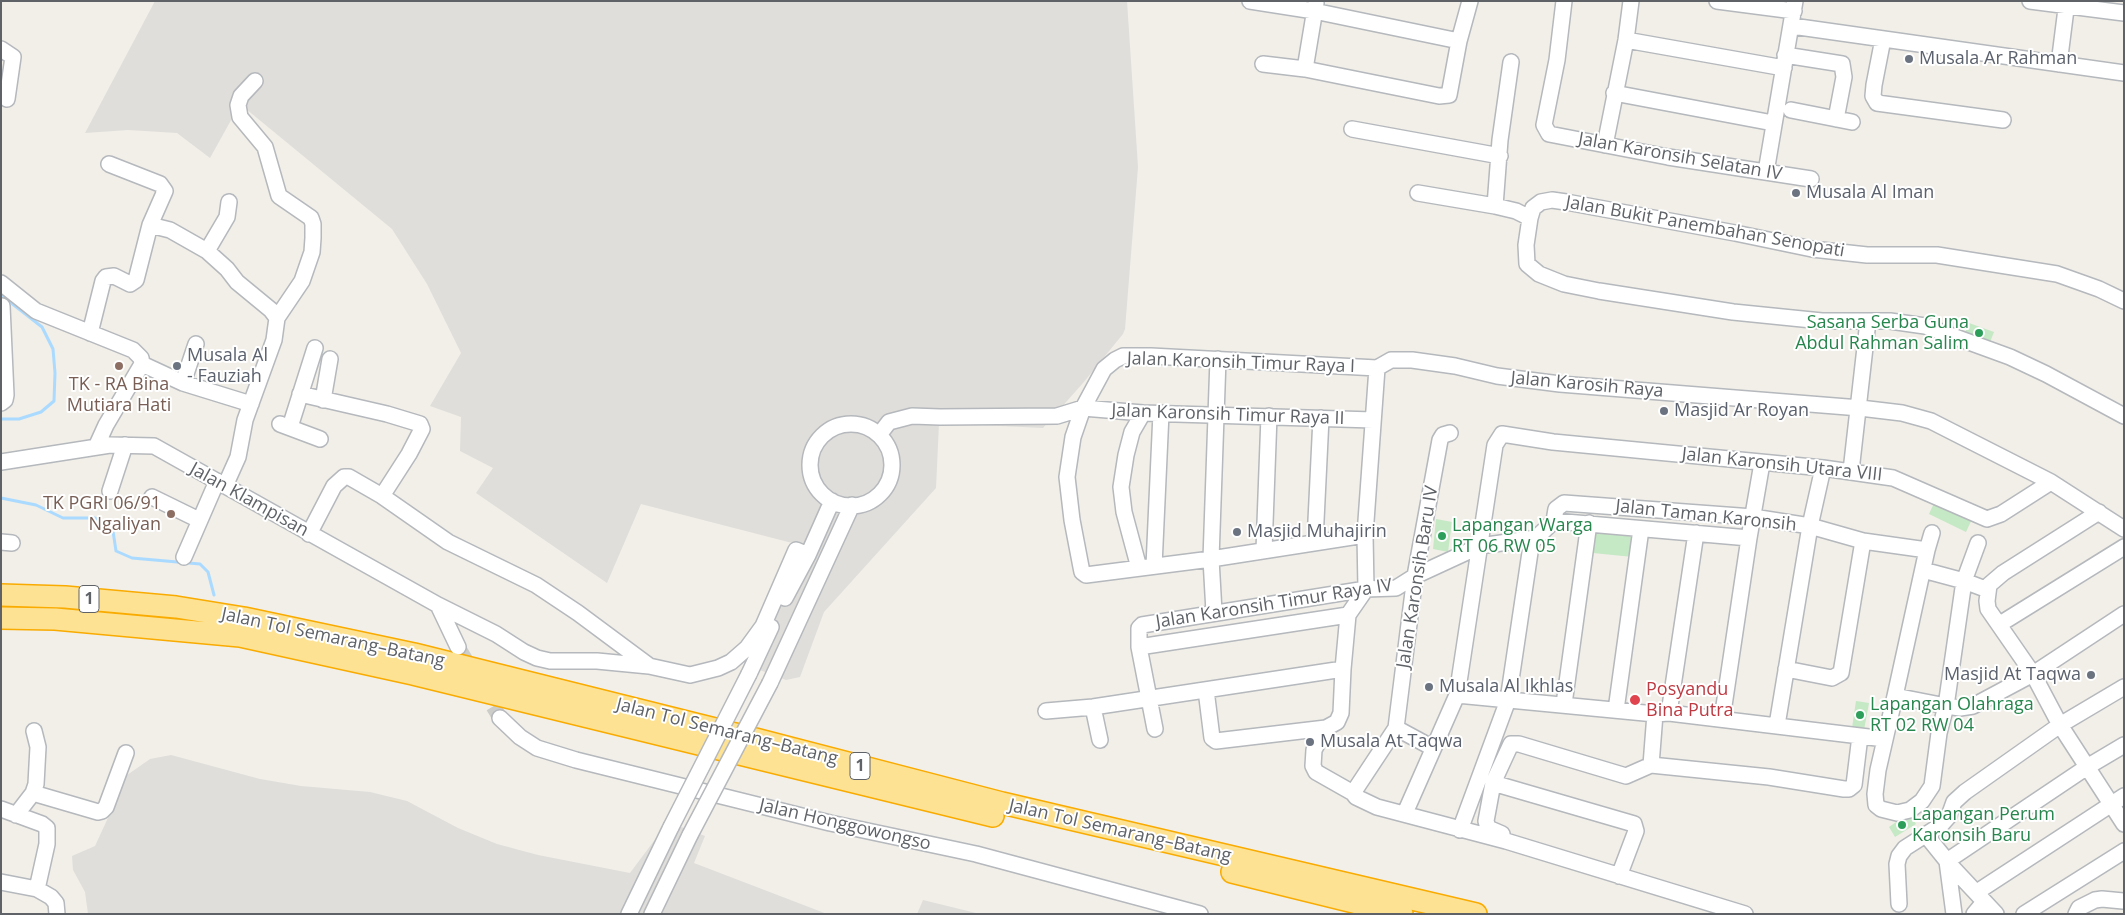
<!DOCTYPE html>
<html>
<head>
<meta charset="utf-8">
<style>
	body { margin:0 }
	#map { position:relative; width:2125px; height:915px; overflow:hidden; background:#f1efe8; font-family:"Open Sans",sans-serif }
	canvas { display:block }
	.frame { position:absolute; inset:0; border:2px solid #5f6368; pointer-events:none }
</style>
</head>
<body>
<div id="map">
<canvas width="2125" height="915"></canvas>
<div class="frame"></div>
</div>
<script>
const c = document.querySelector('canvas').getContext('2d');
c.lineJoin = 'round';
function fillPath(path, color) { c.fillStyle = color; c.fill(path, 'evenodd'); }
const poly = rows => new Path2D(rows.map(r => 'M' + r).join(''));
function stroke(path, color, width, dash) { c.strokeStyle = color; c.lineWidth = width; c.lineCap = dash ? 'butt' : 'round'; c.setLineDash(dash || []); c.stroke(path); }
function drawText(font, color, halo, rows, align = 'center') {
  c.font = font + ' "Open Sans",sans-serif'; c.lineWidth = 4; c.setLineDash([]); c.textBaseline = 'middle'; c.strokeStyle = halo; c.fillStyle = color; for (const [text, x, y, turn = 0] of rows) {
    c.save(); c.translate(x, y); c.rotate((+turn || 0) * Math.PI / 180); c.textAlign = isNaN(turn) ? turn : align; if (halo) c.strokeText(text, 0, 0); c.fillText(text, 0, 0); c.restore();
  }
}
fillPath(poly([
	[155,1,1127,1,1138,167,1125,329,1123,334,1083,383,1043,428,939,423,936,488,824,612,800,677,786,680,744,664,777,595,796,544,641,504,607,583,476,493,493,468,460,451,461,417,430,406,461,353,427,284,392,229,240,104,210,158,177,133,128,130,85,133],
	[171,755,260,779,301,786,370,792,407,801,458,828,497,844,538,855,630,873,668,822,705,836,694,863,827,914,88,914,85,892,73,870,72,856,95,846,107,820,120,780,150,759],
	[923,900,980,914,917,914]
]), '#e0deda');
fillPath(poly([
	[1969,323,1994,332,1990,342,1965,333],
	[1935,501,1972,519,1966,532,1929,514],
	[1436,519,1452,522,1448,552,1433,549],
	[1595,532,1635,537,1633,557,1593,553],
	[1856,701,1869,703,1864,730,1852,728],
	[1909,813,1916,824,1895,837,1889,827]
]), '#c5e8c5');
stroke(poly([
	[1,295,42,327,53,349,55,373,54,401,41,412,19,419,1,419],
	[1,498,36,505,63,518,95,518,113,531,116,551,132,558,200,564,208,572,214,595]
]), '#aadaff', 3);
stroke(poly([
	[458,647,500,718]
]), '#ccccc8', 15, [15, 8]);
const minor = poly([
	[1250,1,1314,11,1459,41],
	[1564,1,1557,60,1544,125,1549,134,1668,157,1811,179],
	[1717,1,1794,11],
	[2030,1,2124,13],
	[1792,26,2124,73],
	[1883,39,1874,85,1873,96,1877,103,2003,120],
	[1626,40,1784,68],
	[1,49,13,57,7,99],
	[1785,55,1842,64,1844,77,1836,119],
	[1511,62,1500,140,1495,206,1516,211,1530,218,1526,245,1527,264,1539,274,1564,284,1599,291,1733,312,1822,321,1890,321,1925,326,2010,357,2046,374,2124,416],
	[1263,64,1305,69,1439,96,1449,95,1459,41,1470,1],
	[2059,64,2067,1],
	[1305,69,1316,3],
	[1614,93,1773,123],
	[1791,110,1852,122],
	[1352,129,1500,156],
	[1605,145,1626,40,1631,1],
	[1766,172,1795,1],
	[1418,193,1495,206],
	[1530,218,1533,208,1541,202,1552,200,1566,202,1735,233,1812,249,1867,255,1937,255,2057,274,2099,289,2124,301],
	[150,225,170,230,207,251,227,269,237,282,271,310,277,318],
	[207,251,227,217,229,202],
	[1,283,36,311,133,350,141,358,142,364,106,425,96,447],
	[90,333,103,281,106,277,114,276,130,284,136,280,150,225,165,191,160,184,109,164],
	[142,364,183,383,251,404],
	[1377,368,1391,360,1412,360,1455,366,1497,376,1560,384,1860,408,1902,413,1931,421,2051,482,2124,529],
	[183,383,196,344],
	[300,394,387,414,420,424,422,429,409,454,382,496],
	[323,400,330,359],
	[1,403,5,400,6,395,2,306],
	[280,424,320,439],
	'810 465a41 41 0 1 1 82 0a41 41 0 1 1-82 0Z',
	[290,427,315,348],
	[879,435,889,422,912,416,940,417,1057,416,1083,408,1143,413,1373,420],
	[1,462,110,445,154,446,438,605,458,647],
	[1851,471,1868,321],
	[225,486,238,457,245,420,274,340,277,318,302,281,312,252,313,238,313,224,311,218,279,196,265,147,240,117,238,105,241,96,255,81],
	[110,491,125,445],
	[152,497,199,520],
	[2099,512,2003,573,1989,585,1987,601,1988,609,2033,674,2060,725,2124,824],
	[1554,521,1749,538],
	[309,534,334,486,344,477,349,477,382,496,448,542,536,585,578,613,648,665],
	[1365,535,1211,559,1086,575,1082,572,1081,567,1072,520,1067,477,1073,437,1083,408,1104,369,1115,360,1123,356,1151,356,1377,368],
	[1315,541,1321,418],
	[1,542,12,543],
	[1978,543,1964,581,1946,706,1939,733,1932,786,1922,801,1910,810,1897,813,1881,809,1876,805,1875,794,1878,770,1895,696,1946,706,1960,708,1973,706,2033,674,2124,614],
	[1264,550,1269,416],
	[184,557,217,481],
	[1154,566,1161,413],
	[1139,568,1124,512,1121,487,1126,455,1132,432,1143,413],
	[1923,570,1964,581,1988,590],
	[785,598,808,555,832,501],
	[438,605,496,634,524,652,537,658,550,661,597,661,649,666,690,675,718,668,731,662,747,648,763,626,796,550,808,555],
	[1214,612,1211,559,1218,359],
	[2000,624,2124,547],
	[1139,647,1348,615],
	[1786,669,1832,678,1841,673,1863,541],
	[749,674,771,627],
	[770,683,852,505],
	[1206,690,1212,738,1216,741,1326,728,1337,722,1341,713,1343,669],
	[1457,695,1655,714,1669,713,1885,739],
	[1895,696,1927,550,1932,533],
	[1564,704,1589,523],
	[1093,707,1100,740],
	[1616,710,1641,529],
	[1046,711,1093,707,1343,669,1348,615,1366,589,1365,535,1377,368],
	[1669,713,1696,533],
	[1655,714,1651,765,1769,777,1844,789,1849,789,1854,785,1860,736],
	[500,718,520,737,537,748,576,760,830,823,976,854,1200,914],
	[1722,719,1749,538,1762,463],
	[1777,725,1810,526,1823,468],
	[1326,728,1314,750,1313,766,1316,772,1353,793,1396,728,1433,748],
	[1396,728,1415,576,1440,440,1443,435,1450,433],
	[1155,729,1139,647,1139,628,1142,625,1366,589,1396,588,1415,576,1480,546,1536,538,1554,521,1556,509,1564,503,1753,517,1810,526,1863,541,1927,550],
	[1493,783,1634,824,1636,831,1619,876],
	[33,793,98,812,102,811,106,807,126,753],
	[1353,793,1356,797,1377,807,1506,841,1745,914],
	[1,809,42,824,47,828,47,844,37,889],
	[1405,813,1457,695,1495,445,1502,434,1553,442,1823,468,1893,478,1987,519,2001,514,2051,482],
	[16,815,33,793,36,784,38,747,34,731],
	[1460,830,1508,700,1532,539],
	[1502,834,1488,828,1486,821,1493,783,1511,744,1519,744,1626,776,1651,765],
	[1926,835,1951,866,1996,914],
	[1947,861,2087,767,2124,745],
	[1947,861,1954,914],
	[1,882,37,889,51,897,56,903,57,914],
	[1977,892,2124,796],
	[1899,904,1897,864,1899,856,1905,848,1941,825,1949,816,1954,802,1965,792,2060,725,2124,687],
	[629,914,671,827],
	[652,914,690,835],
	[1974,914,1984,902],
	[2024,914,2124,851],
	[2076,914,2079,908,2095,900,2102,899,2123,901]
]);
const highway = poly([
	[1,595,65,597,176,607,244,618,414,654,755,739,1002,803,1476,914],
	[1,618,55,619,240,636,413,674,993,816],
	[1232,872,1402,914]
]);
stroke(minor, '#b5b8bc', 18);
stroke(highway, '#f9ab00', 24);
stroke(minor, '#fff', 15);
stroke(highway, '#fde293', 21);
const minorBridge = poly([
	[671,827,749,674],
	[690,835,770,683]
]);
stroke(minorBridge, '#b5b8bc', 18, []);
stroke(minorBridge, '#fff', 15);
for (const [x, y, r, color] of [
	[1909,59,5,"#6b7280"],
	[1796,193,5,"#6b7280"],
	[1979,333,5,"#2e9e5b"],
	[119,366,5,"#8d6e63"],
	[177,366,5,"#6b7280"],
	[1664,411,5,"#6b7280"],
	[171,514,5,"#8d6e63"],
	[1237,532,5,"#6b7280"],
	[1442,536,5,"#2e9e5b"],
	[2091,675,5,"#6b7280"],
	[1429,687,5,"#6b7280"],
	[1635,700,6,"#e0444e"],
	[1860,715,5,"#2e9e5b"],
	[1310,742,5,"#6b7280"],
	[1902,825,5,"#2e9e5b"]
]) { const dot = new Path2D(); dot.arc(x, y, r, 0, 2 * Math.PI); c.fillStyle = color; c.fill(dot); stroke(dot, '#fff', 2); }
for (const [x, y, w] of [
	[89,599,20],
	[860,766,20]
]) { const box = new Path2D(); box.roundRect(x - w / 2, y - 13.5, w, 27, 4); c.fillStyle = '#fff'; c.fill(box); stroke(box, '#5f6368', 1); }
drawText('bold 16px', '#5f6368', null, [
	["1",89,599],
	["1",860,766]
]);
drawText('18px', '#5b616d', '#fff', [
	["Musala Ar Rahman",1919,59],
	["Musala Al Iman",1806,193],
	["Musala Al",187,356],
	["- Fauziah",187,377],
	["Masjid Ar Royan",1674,411],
	["Masjid Muhajirin",1247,532],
	["Masjid At Taqwa",2081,675,"right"],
	["Musala Al Ikhlas",1439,687],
	["Musala At Taqwa",1320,742]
], 'left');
drawText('18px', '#5f6368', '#fff', [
	["Jalan Karonsih Selatan IV",1680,157,10],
	["Jalan Bukit Panembahan Senopati",1705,227,10],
	["Jalan Karonsih Timur Raya I",1241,363,2],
	["Jalan Karosih Raya",1587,385,5],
	["Jalan Karonsih Timur Raya II",1228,415,2],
	["Jalan Karonsih Utara VIII",1782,465,6],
	["Jalan Klampisan",249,500,29],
	["Jalan Taman Karonsih",1706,516,6],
	["Jalan Karonsih Baru IV",1418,577,-81],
	["Jalan Karonsih Timur Raya IV",1274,604,-9],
	["Jalan Tol Semarang–Batang",333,638,12],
	["Jalan Tol Semarang–Batang",727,732,14],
	["Jalan Honggowongso",845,825,13],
	["Jalan Tol Semarang–Batang",1120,831,13]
]);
drawText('18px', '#27864d', '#fff', [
	["Sasana Serba Guna",1969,323,"right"],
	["Abdul Rahman Salim",1969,344,"right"],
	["Lapangan Warga",1452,526],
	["RT 06 RW 05",1452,547],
	["Lapangan Olahraga",1870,705],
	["RT 02 RW 04",1870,726],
	["Lapangan Perum",1912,815],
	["Karonsih Baru",1912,836]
], 'left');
drawText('18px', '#785e54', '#fff', [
	["TK - RA Bina",119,385],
	["Mutiara Hati",119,406],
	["TK PGRI 06/91",161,504,"right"],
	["Ngaliyan",161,525,"right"]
]);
drawText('18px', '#be3a42', '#fff', [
	["Posyandu",1646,690],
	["Bina Putra",1646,711]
], 'left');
</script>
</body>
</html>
